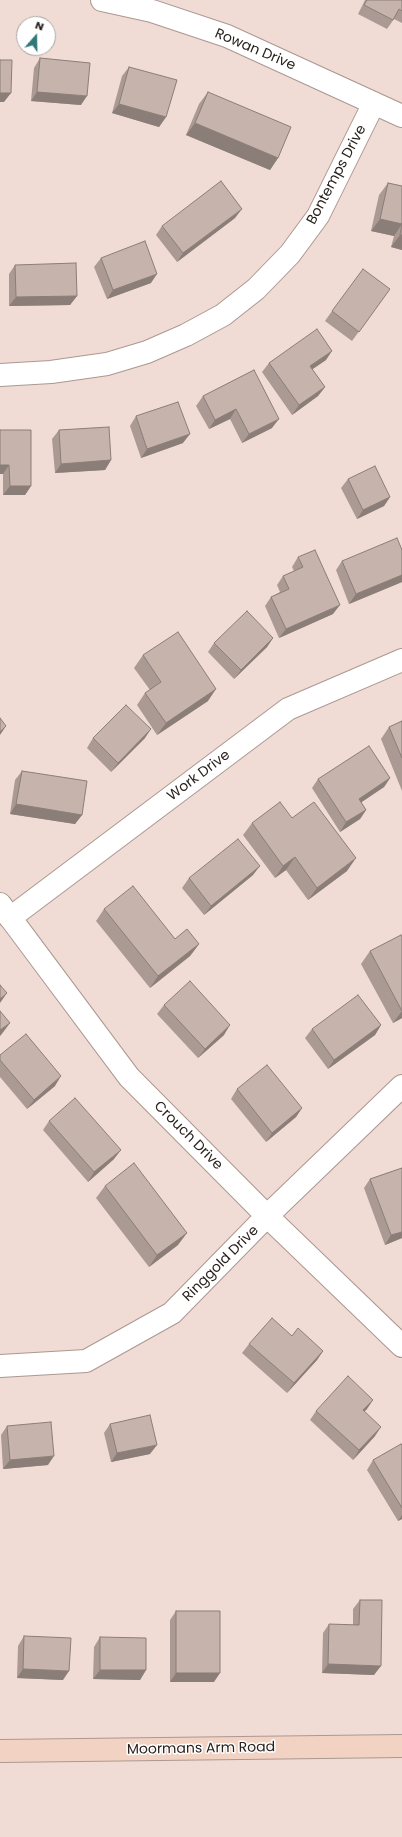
<!DOCTYPE html>
<html>
<head>
<meta charset="utf-8">
<style>
	body { margin:0 }
	#map { position:relative; width:402px; height:1837px; overflow:hidden; background:#f0dcd4; font-family:Poppins,sans-serif }
	canvas { display:block }
	.north { position:absolute; left:16px; top:16px; width:40px; height:40px; box-sizing:border-box; background:#fff; border:1px solid #a9a6a5; border-radius:50%; rotate:20deg; font-size:11px; font-weight:700; line-height:16px; text-align:center; color:#28211e }
	.north::after { content:''; display:block; margin:auto; width:14px; height:18px; background:#2f7877; clip-path:polygon(50% 0,100% 100%,50% 72%,0 100%) }
</style>
</head>
<body>
<div id="map">
<canvas width="402" height="1837"></canvas>
<div class="north">N</div>
</div>
<script>
const c = document.querySelector('canvas').getContext('2d');
c.lineJoin = 'round';
const poly = rows => new Path2D(rows.map(r => 'M' + r).join(''));
function stroke(path, color, width, dash) { c.strokeStyle = color; c.lineWidth = width; c.lineCap = dash ? 'butt' : 'round'; c.setLineDash(dash || []); c.stroke(path); }
function fillPath(path, color) { c.fillStyle = color; c.fill(path, 'evenodd'); }
function drawText(font, color, halo, rows, align = 'center') {
  c.font = font + ' Poppins,sans-serif'; c.lineWidth = 3; c.setLineDash([]); c.textBaseline = 'middle'; c.strokeStyle = halo; c.fillStyle = color; for (const [text, x, y, turn = 0] of rows) {
    c.save(); c.translate(x, y); c.rotate((+turn || 0) * Math.PI / 180); c.textAlign = isNaN(turn) ? turn : align; if (halo) c.strokeText(text, 0, 0); c.fillText(text, 0, 0); c.restore();
  }
}
const street = poly([
	[102,0,152,11,227,36,402,116],
	[0,375,51,372,107,364,147,352,186,335,223,315,256,289,290,254,318,216,374,103],
	[0,904,129,1077,267,1216,402,1346],
	[10,918,288,709,402,660],
	[0,1366,86,1361,172,1313,267,1216,402,1086]
]);
const secondary = poly([
	[0,1751,402,1746]
]);
stroke(street, '#ab9891', 24);
stroke(secondary, '#ab9891', 24);
stroke(street, '#fff', 22);
stroke(secondary, '#f2d2c3', 22);
fillPath(poly([
	[365,0,402,0,402,23,394,19,387,29,358,14],
	[40,58,81,105,31,101,34,68],
	[129,67,166,117,159,127,112,113,122,76],
	[208,92,278,158,270,170,186,135,199,104],
	[388,183,402,186,402,250,391,247,394,236,371,231,379,195],
	[235,218,177,262,156,235,162,226],
	[101,258,151,283,107,299,94,267],
	[15,265,77,296,70,305,9,306,9,274],
	[390,289,352,341,325,321,332,311],
	[326,360,312,369,325,387,318,396,292,415,262,372,269,363],
	[254,370,272,428,242,443,230,419,209,429,196,406,203,396],
	[136,416,183,443,141,458,130,426],
	[0,430,31,486,25,495,3,495,3,474,0,474],
	[59,430,111,460,105,470,55,473,52,439],
	[348,479,390,497,384,506,357,519,341,488],
	[402,550,402,582,349,604,336,570,342,561],
	[298,557,333,614,279,638,265,606,271,597,280,592,277,585,283,576,294,571,292,567],
	[273,638,267,647,234,679,208,652,214,643],
	[143,655,208,701,157,735,137,705,145,693,150,690,134,668],
	[402,721,402,791,381,739,389,727],
	[93,738,145,738,111,772,87,748],
	[22,771,82,815,75,824,10,814,15,780],
	[390,778,384,787,361,802,366,810,360,819,340,832,312,788,318,779],
	[292,818,347,871,308,900,286,870,275,878,243,835,252,823],
	[253,875,204,915,182,888,189,878],
	[104,909,175,939,199,944,190,956,150,988,96,921],
	[402,937,402,1018,393,1023,361,964,370,951],
	[164,1005,224,1035,198,1058,157,1014],
	[381,1025,375,1035,328,1069,305,1038,312,1029],
	[0,1055,55,1086,27,1109,0,1077],
	[237,1089,302,1108,296,1117,266,1142,231,1099],
	[49,1121,114,1159,88,1182,43,1130],
	[402,1168,402,1238,385,1245,364,1188,370,1179],
	[105,1186,178,1245,149,1267,96,1198],
	[249,1344,323,1351,317,1360,287,1393,242,1353],
	[367,1409,364,1411,375,1436,353,1460,310,1420,316,1411],
	[110,1424,150,1454,111,1462,104,1433],
	[7,1426,48,1465,3,1469,1,1435],
	[402,1445,402,1519,398,1521,367,1470,373,1460],
	[360,1600,374,1675,322,1673,323,1633,329,1624,353,1625,353,1609],
	[176,1611,214,1682,170,1682,170,1620],
	[24,1636,63,1680,17,1678,18,1646],
	[100,1637,146,1670,140,1680,93,1679,94,1647]
]), '#aa9a93');
fillPath(poly([
	[37,92,87,96,81,105,31,101],
	[0,93,11,93,4,102,0,102],
	[119,104,166,117,159,127,112,113],
	[195,123,278,158,270,170,186,135],
	[242,209,235,218,177,262,183,253],
	[380,219,402,224,394,236,371,231],
	[400,235,402,235,402,250,391,247],
	[157,274,151,283,107,299,113,290],
	[77,296,70,305,9,306,16,297],
	[332,351,326,360,304,375,310,366],
	[325,387,318,396,292,415,299,405],
	[236,409,230,419,209,429,215,420],
	[279,419,272,428,242,443,249,434],
	[190,434,183,443,141,458,147,449],
	[111,460,105,470,55,473,61,464],
	[0,465,9,465,3,474,0,474],
	[10,486,31,486,25,495,3,495],
	[390,497,384,506,357,519,363,510],
	[402,575,402,582,349,604,356,594],
	[340,605,333,614,279,638,286,629],
	[273,638,267,647,234,679,241,670],
	[216,689,208,701,157,735,166,723],
	[6,726,0,735,0,732],
	[151,729,145,738,111,772,118,763],
	[390,778,384,787,353,808,359,799],
	[16,804,82,815,75,824,10,814],
	[366,810,360,819,340,832,346,822],
	[295,857,286,870,275,878,283,866],
	[356,858,347,871,308,900,317,888],
	[260,866,253,875,204,915,211,906],
	[199,944,190,956,150,988,158,976],
	[7,993,0,1003,0,999],
	[402,1011,402,1018,393,1023],
	[10,1023,1,1035,0,1036,0,1030],
	[230,1025,224,1035,198,1058,205,1049],
	[381,1025,375,1035,328,1069,334,1060],
	[61,1076,55,1086,27,1109,34,1100],
	[302,1108,296,1117,266,1142,272,1133],
	[121,1150,114,1159,88,1182,94,1172],
	[402,1232,402,1238,385,1245,391,1235],
	[187,1233,178,1245,149,1267,157,1255],
	[323,1351,317,1360,287,1393,294,1383],
	[373,1400,367,1409,356,1420,363,1410],
	[381,1427,375,1436,353,1460,359,1450],
	[157,1445,150,1454,111,1462,117,1453],
	[54,1456,48,1465,3,1469,10,1460],
	[402,1515,402,1519,398,1521],
	[328,1664,381,1666,374,1675,322,1673],
	[23,1669,69,1671,63,1680,17,1678],
	[100,1670,146,1670,140,1680,93,1679],
	[176,1673,220,1673,214,1682,170,1682]
]), '#8b7d78');
const building = poly([
	[367,0,402,0,402,11,399,9,393,20,364,5,367,0],
	[40,58,90,63,87,96,37,92,40,58],
	[0,60,12,60,11,93,0,93,0,60],
	[129,67,177,80,166,117,119,104,129,67],
	[208,92,291,127,278,158,195,123,208,92],
	[221,181,242,209,183,253,162,226,221,181],
	[388,183,402,186,402,224,380,219,388,183],
	[402,224,402,235,400,235,402,224],
	[145,241,157,274,113,290,101,258,145,241],
	[76,263,77,296,16,297,15,265,76,263],
	[363,269,390,289,359,332,332,311,363,269],
	[317,329,332,351,310,366,325,387,299,405,269,363,317,329],
	[254,370,279,419,249,434,236,409,215,420,203,396,254,370],
	[178,402,190,434,147,449,136,416,178,402],
	[109,427,111,460,61,464,59,430,109,427],
	[0,430,31,430,31,486,10,486,9,465,0,465,0,430],
	[375,466,390,497,363,510,348,479,375,466],
	[397,538,402,550,402,575,356,594,342,561,397,538],
	[315,550,340,605,286,629,271,597,289,589,283,576,303,567,298,557,315,550],
	[247,611,273,638,241,670,214,643,247,611],
	[178,632,216,689,166,723,145,693,161,682,143,655,178,632],
	[126,705,151,729,118,763,93,738,126,705],
	[0,718,6,726,0,732,0,718],
	[402,721,402,758,389,727,402,721],
	[369,746,390,778,359,799,366,810,346,822,318,779,369,746],
	[22,771,87,781,82,815,16,804,22,771],
	[280,802,292,818,314,802,356,858,317,888,295,857,283,866,252,823,280,802],
	[238,839,260,866,211,906,189,878,238,839],
	[133,886,175,939,187,929,199,944,158,976,104,909,133,886],
	[401,935,402,937,402,1011,370,951,401,935],
	[190,981,230,1025,205,1049,164,1005,190,981],
	[0,985,7,993,0,999,0,985],
	[358,995,381,1025,334,1060,312,1029,358,995],
	[0,1011,10,1023,0,1030,0,1011],
	[26,1034,61,1076,34,1100,0,1060,0,1055,26,1034],
	[267,1065,302,1108,272,1133,237,1089,267,1065],
	[75,1098,121,1150,94,1172,49,1121,75,1098],
	[134,1163,187,1233,157,1255,105,1186,134,1163],
	[402,1168,402,1232,391,1235,370,1179,402,1168],
	[272,1318,292,1336,298,1328,323,1351,294,1383,249,1344,272,1318],
	[348,1376,373,1400,363,1410,381,1427,359,1450,316,1411,348,1376],
	[150,1415,157,1445,117,1453,110,1424,150,1415],
	[51,1422,54,1456,10,1460,7,1426,51,1422],
	[401,1444,402,1445,402,1508,373,1460,401,1444],
	[360,1600,382,1600,381,1666,328,1664,329,1624,359,1625,360,1600],
	[176,1611,220,1611,220,1673,176,1673,176,1611],
	[24,1636,71,1638,69,1671,23,1669,24,1636],
	[100,1637,146,1638,146,1670,100,1670,100,1637]
]);
fillPath(building, '#c6b3ab');
stroke(building, '#8b7d78', 1);
drawText('14px', '#28211e', '#fff', [
	["Rowan Drive",255,50,23],
	["Bontemps Drive",337,175,-62],
	["Work Drive",199,776,-37],
	["Crouch Drive",188,1136,45],
	["Ringgold Drive",221,1264,-45],
	["Moormans Arm Road",201,1749,-1]
]);
</script>
</body>
</html>
